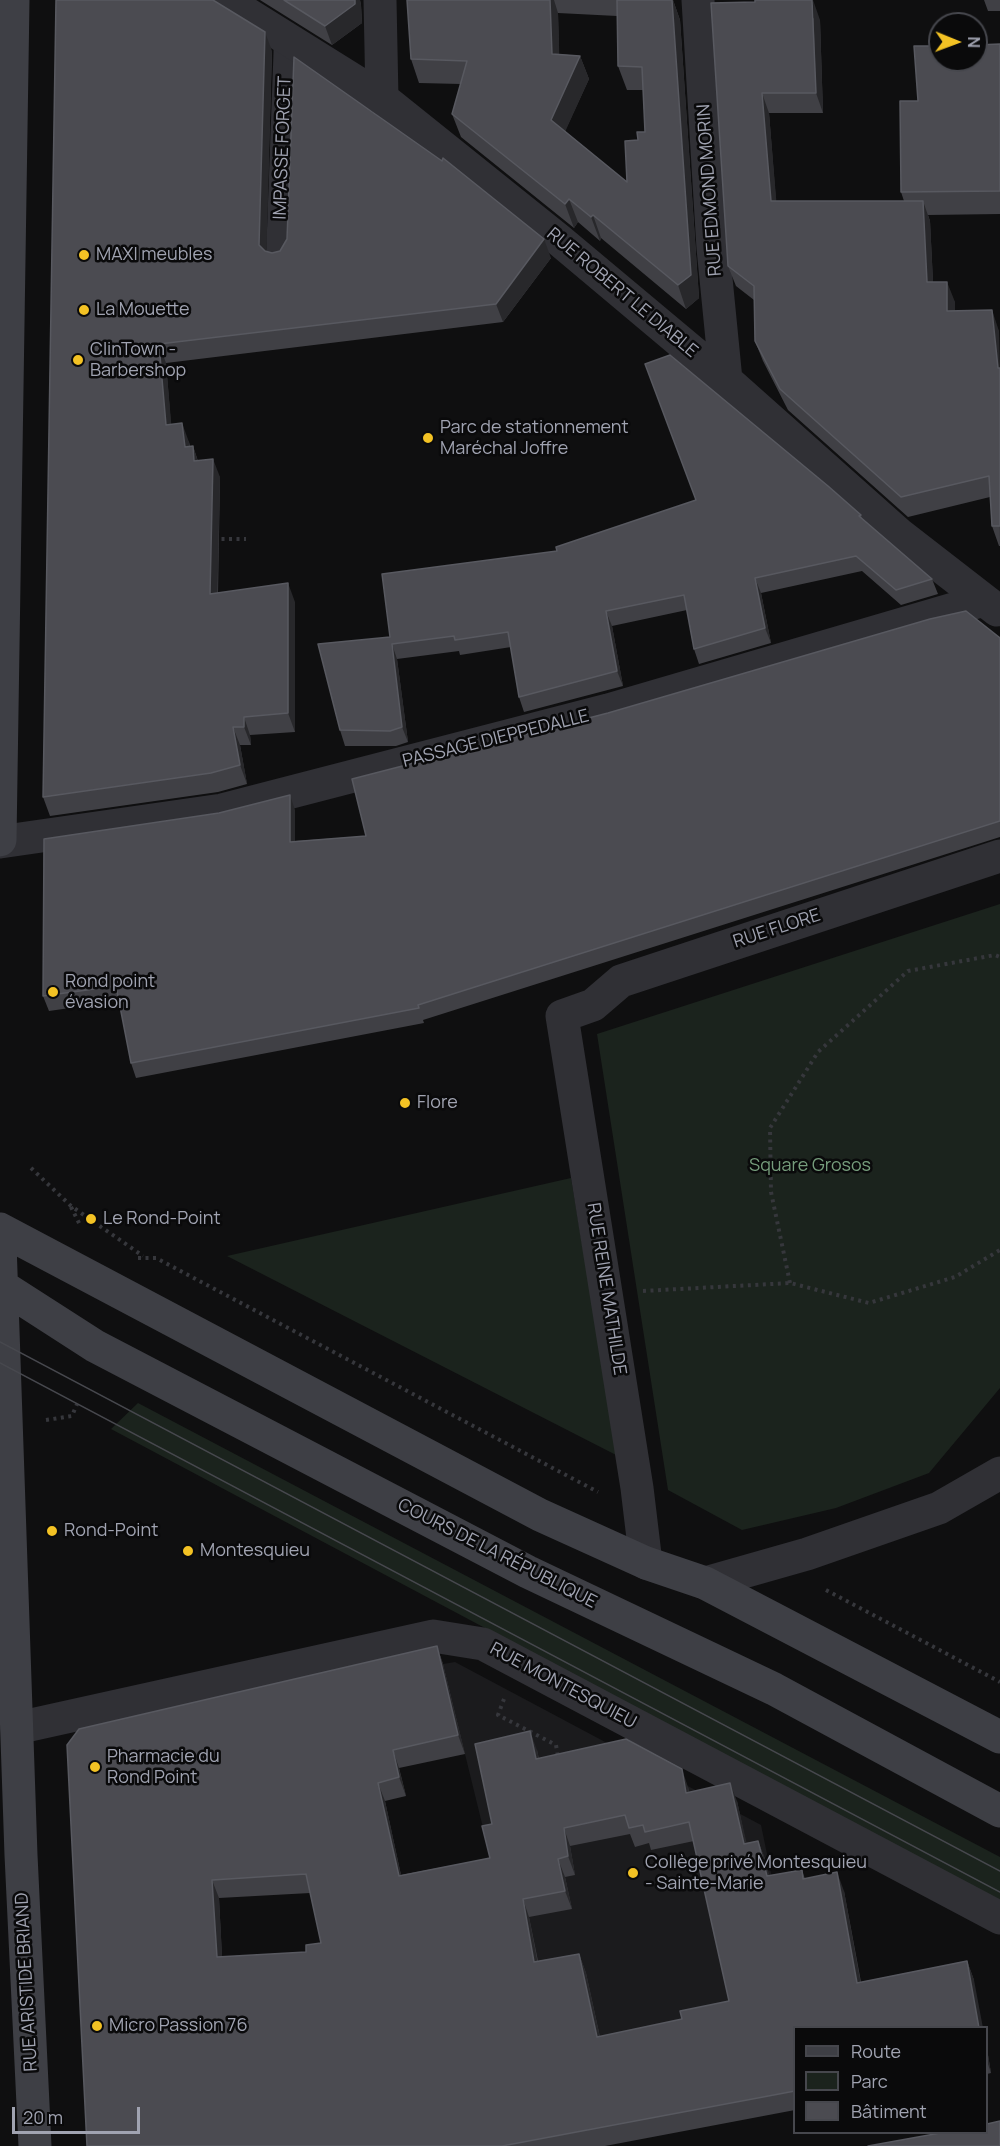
<!DOCTYPE html>
<html>
<head>
<meta charset="utf-8">
<style>
	body { margin:0 }
	#map { position:relative; width:1000px; height:2146px; overflow:hidden; background:#0f0f10; font-family:Manrope,sans-serif }
	canvas { display:block }
	.legend { position:absolute; left:793px; top:2026px; width:195px; height:108px; box-sizing:border-box; background:#0a0a0b; border:2px solid #46474d; margin:0; padding:8px 10px; list-style:none; font-size:18px; color:#a0a3b1 }
	.legend li { display:flex; align-items:center; gap:12px; height:30px }
	.legend b { width:30px; border:2px solid #46474d }
	.north { position:absolute; left:928px; top:12px; width:60px; height:60px; box-sizing:border-box; background:#0a0a0b; border:2px solid #46474d; border-radius:50%; rotate:91deg; font-size:16px; font-weight:700; line-height:24px; text-align:center; color:#a0a3b1 }
	.north::after { content:''; display:block; margin:auto; width:21px; height:27px; background:#f3c224; clip-path:polygon(50% 0,100% 100%,50% 72%,0 100%) }
	.scale { position:absolute; left:12px; top:2107px; width:128px; height:27px; box-sizing:border-box; border:3px solid #a0a3b1; border-top:0; padding-left:8px; font-size:18px; line-height:21px; white-space:nowrap; color:#a0a3b1; -webkit-text-stroke:4px #0a0a0b; paint-order:stroke }
</style>
</head>
<body>
<div id="map">
<canvas width="1000" height="2146"></canvas>
<ul class="legend">
<li><b style="height:8px;background:#3e3f45"></b>Route</li>
<li><b style="height:16px;background:#1b231d"></b>Parc</li>
<li><b style="height:16px;background:#4b4b51"></b>Bâtiment</li>
</ul>
<div class="north">N</div>
<div class="scale">20 m</div>
</div>
<script>
const c = document.querySelector('canvas').getContext('2d');
c.lineJoin = 'round';
function fillPath(path, color) { c.fillStyle = color; c.fill(path, 'evenodd'); }
const poly = rows => new Path2D(rows.map(r => 'M' + r).join(''));
function stroke(path, color, width, dash) { c.strokeStyle = color; c.lineWidth = width; c.lineCap = dash ? 'butt' : 'round'; c.setLineDash(dash || []); c.stroke(path); }
function drawText(font, color, halo, rows, align = 'center') {
  c.font = font + ' Manrope,sans-serif'; c.lineWidth = 5; c.setLineDash([]); c.textBaseline = 'middle'; c.strokeStyle = halo; c.fillStyle = color; for (const [text, x, y, turn = 0] of rows) {
    c.save(); c.translate(x, y); c.rotate((+turn || 0) * Math.PI / 180); c.textAlign = isNaN(turn) ? turn : align; if (halo) c.strokeText(text, 0, 0); c.fillText(text, 0, 0); c.restore();
  }
}
fillPath(poly([
	[455,1662,761,1825,803,2027,794,2028,602,2146,506,1922,443,1664]
]), '#1b1b1d');
fillPath(poly([
	[1000,904,1000,1388,929,1473,836,1508,742,1530,668,1490,597,1034],
	[571,1178,618,1456,227,1256],
	[138,1403,1000,1857,1000,1902,111,1429]
]), '#1b231d');
stroke(poly([
	[214,539,246,539],
	[31,1168,71,1206,143,1256],
	[71,1207,81,1227],
	[138,1258,156,1258,598,1492],
	[790,1283,771,1192,770,1128,818,1052,908,971,995,955,1000,957],
	[643,1291,790,1283,869,1303,955,1277,1000,1250],
	[46,1420,72,1416,77,1404],
	[826,1590,1000,1682],
	[504,1699,498,1715,556,1745,558,1757]
]), '#36373c', 4, [3, 4.5]);
stroke(poly([
	[279,257,287,40]
]), '#303035', 26);
stroke(poly([
	[225,0,382,98,559,240,726,380,899,534,997,610],
	[380,0,382,98],
	[698,0,713,248,726,380],
	[0,842,222,810,608,710,984,600],
	[646,1563,637,1488,562,1016,593,1005,621,981,1000,856],
	[705,1583,807,1554,939,1508,1000,1473],
	[17,1728,433,1636,483,1644,1000,1918]
]), '#303035', 33);
stroke(poly([
	[0,840,13,0],
	[0,1229,540,1515,646,1563,705,1583,1000,1737],
	[0,1243,21,1855,35,2146],
	[0,1285,95,1346,528,1572,774,1689,1000,1811]
]), '#3e3f45', 33);
stroke(poly([
	[0,1342,1000,1871],
	[0,1363,1000,1892]
]), '#47484e', 1.5);
fillPath(poly([
	[56,0,272,51,266,252,272,253,551,258,503,322,166,363,171,425,189,442,190,446,193,446,198,461,220,477,218,593,295,602,295,732,250,735,251,745,240,745,247,784,218,792,50,816,43,797],
	[260,0,360,0,361,5,362,23,332,45],
	[407,0,673,0,680,20,699,298,686,309,601,238,600,241,578,222,574,228,461,137,452,114,461,84,419,83,411,59],
	[558,13,617,16,618,66,627,90,643,90,645,132,638,140,627,182,565,131,589,79,580,56,559,54],
	[984,0,1000,0,1000,11,988,11],
	[755,2,820,20,823,113,769,113,776,201,904,201,901,192,918,101,1000,44,1000,214,928,215,930,221,933,282,955,302,955,311,999,331,1000,546,999,546,992,526,990,497,908,517,788,410,763,361,755,341,754,300,736,286,728,266],
	[861,515,862,519,932,579,938,594,901,605,862,571,761,593,771,643,699,664,694,649,687,610,612,626,623,686,524,712,519,697,511,647,460,655,459,651,397,659,408,742,396,746,345,746,340,730,390,637],
	[1000,638,1000,837,423,1020,424,1023,136,1078,131,1063,119,1001,49,1011,43,996,295,810,295,841,366,836],
	[437,1646,443,1664,465,1754,399,1768,406,1796,385,1801,401,1875,490,1858,492,1824,537,1750,539,1759,688,1787,689,1792,737,1801,746,1843,758,1841,765,1859,769,1876,802,1870,805,1879,844,1891,861,1982,967,1961,974,1980,795,2028,795,2110,605,2146,87,2146,79,1729],
	[630,1834,635,1847,649,1843,651,1850,694,1841,729,2001,682,2019,600,2037,586,1973,579,1954,538,1961,529,1917,572,1909,565,1877,575,1875,570,1846],
	[310,1893,321,1943,306,1952,222,1957,219,1898],
	[987,2049,991,2073,987,2074]
]), '#404045');
fillPath(poly([
	[355,0,360,0,361,5,362,23,332,45,325,26],
	[550,0,554,0,558,13,560,77,552,54],
	[672,0,673,0,680,20,699,298,686,309,678,285],
	[813,0,820,20,823,113,816,93],
	[265,32,272,51,266,263,259,245],
	[580,56,589,79,560,143,551,120],
	[762,93,769,113,778,221,771,201],
	[569,199,578,222,574,228,565,204],
	[923,201,930,221,934,302,927,282],
	[593,215,601,238,600,241,591,217],
	[544,239,551,258,503,322,496,304],
	[947,282,955,302,955,331,947,311],
	[992,310,999,331,1000,374,998,368],
	[159,344,166,363,173,444,166,425],
	[182,423,189,442,192,466,185,447],
	[193,446,199,465,194,461],
	[213,459,220,477,217,613,210,594],
	[755,578,761,593,771,643,765,628],
	[288,583,295,602,295,732,288,713],
	[606,611,612,626,623,686,617,671],
	[392,644,397,659,408,742,402,727],
	[244,717,250,735,251,745,244,727],
	[233,727,240,745,247,784,240,765],
	[290,795,295,810,295,857,290,842],
	[437,1646,443,1664,465,1754,458,1735],
	[530,1731,537,1750,543,1778,536,1759],
	[393,1750,399,1768,406,1796,399,1777],
	[682,1769,688,1787,693,1811,686,1793],
	[378,1783,385,1801,405,1894,399,1876],
	[730,1783,737,1801,751,1862,744,1844],
	[564,1828,570,1846,575,1875,568,1856],
	[758,1841,765,1859,774,1894,767,1876],
	[558,1859,565,1877,572,1909,565,1891],
	[837,1872,844,1891,864,2001,857,1983],
	[212,1880,219,1898,223,1975,217,1957],
	[523,1899,529,1917,541,1980,534,1962],
	[579,1954,586,1973,604,2056,597,2037],
	[967,1961,974,1980,983,2028,979,2028],
	[987,2049,991,2073,987,2061]
]), '#28282b');
const building = poly([
	[56,0,213,0,265,32,259,245,265,251,272,253,280,251,287,239,294,57,442,161,443,158,544,239,496,304,159,344,166,425,182,423,185,447,193,446,194,461,213,459,210,594,288,583,288,713,244,717,244,727,233,727,240,765,211,773,43,797,56,0],
	[284,0,355,0,355,4,325,26,284,0],
	[407,0,550,0,552,54,580,56,551,120,627,182,625,141,638,140,637,132,645,132,642,67,618,66,617,0,672,0,691,275,678,285,593,215,591,217,569,199,565,204,452,114,467,61,411,59,407,0],
	[755,0,812,0,816,93,762,93,771,201,923,201,927,282,947,282,947,311,992,310,998,368,1000,368,1000,526,992,526,989,476,901,497,780,389,755,341,754,286,728,266,711,3,755,2,755,0],
	[1000,44,1000,191,901,192,900,101,918,101,914,46,940,46,940,60,976,60,976,45,1000,44],
	[670,355,828,486,861,515,859,516,932,579,896,590,856,556,755,578,765,628,694,649,684,595,606,611,617,671,519,697,508,632,455,640,454,636,392,644,402,727,390,731,340,730,318,644,390,637,382,574,557,551,556,547,696,500,645,364,670,355],
	[966,611,1000,638,1000,821,418,1005,419,1008,131,1063,116,986,43,996,44,839,219,813,290,795,290,842,366,836,352,779,608,713,930,619,966,611],
	[437,1646,458,1735,393,1750,399,1777,378,1783,399,1876,490,1858,482,1826,492,1824,475,1744,530,1731,536,1759,626,1739,682,1769,686,1793,730,1783,744,1844,758,1841,767,1876,802,1870,803,1879,837,1872,857,1983,967,1961,979,2028,795,2028,795,2091,502,2146,87,2146,67,1745,79,1729,437,1646],
	[625,1815,629,1828,643,1825,645,1832,689,1822,729,2001,680,2011,682,2019,597,2037,579,1954,534,1962,523,1899,565,1891,558,1859,568,1856,564,1828,625,1815],
	[306,1874,321,1943,306,1945,306,1952,217,1957,212,1880,306,1874],
	[1000,2121,1000,2146,868,2146,940,2133,987,2133,987,2124,1000,2121]
]);
fillPath(building, '#4b4b51');
stroke(building, '#585960', 1.5);
for (const [x, y, r, color] of [
	[84,255,6,"#f3c224"],
	[84,310,6,"#f3c224"],
	[78,360,6,"#f3c224"],
	[428,438,6,"#f3c224"],
	[53,992,6,"#f3c224"],
	[405,1103,6,"#f3c224"],
	[91,1219,6,"#f3c224"],
	[52,1531,6,"#f3c224"],
	[188,1551,6,"#f3c224"],
	[95,1767,6,"#f3c224"],
	[633,1873,6,"#f3c224"],
	[97,2026,6,"#f3c224"]
]) { const dot = new Path2D(); dot.arc(x, y, r, 0, 2 * Math.PI); c.fillStyle = color; c.fill(dot); stroke(dot, '#0a0a0b', 2); }
drawText('18px', '#a0a3b1', '#0a0a0b', [
	["IMPASSE FORGET",283,148,-88],
	["RUE EDMOND MORIN",710,190,-94],
	["RUE ROBERT LE DIABLE",622,293,40],
	["PASSAGE DIEPPEDALLE",496,739,-14],
	["RUE FLORE",777,929,-18],
	["RUE REINE MATHILDE",606,1289,81],
	["COURS DE LA RÉPUBLIQUE",497,1554,27],
	["RUE MONTESQUIEU",563,1686,28],
	["RUE ARISTIDE BRIAND",27,1982,-93]
]);
drawText('18px', '#a0a3b1', '#0a0a0b', [
	["MAXI meubles",96,255],
	["La Mouette",96,310],
	["ClinTown -",90,350],
	["Barbershop",90,371],
	["Parc de stationnement",440,428],
	["Maréchal Joffre",440,449],
	["Rond point",65,982],
	["évasion",65,1003],
	["Flore",417,1103],
	["Le Rond-Point",103,1219],
	["Rond-Point",64,1531],
	["Montesquieu",200,1551],
	["Pharmacie du",107,1757],
	["Rond Point",107,1778],
	["Collège privé Montesquieu",645,1863],
	["- Sainte-Marie",645,1884],
	["Micro Passion 76",109,2026]
], 'left');
drawText('18px', '#769d7c', '#0a0a0b', [
	["Square Grosos",810,1166]
]);
</script>
</body>
</html>
